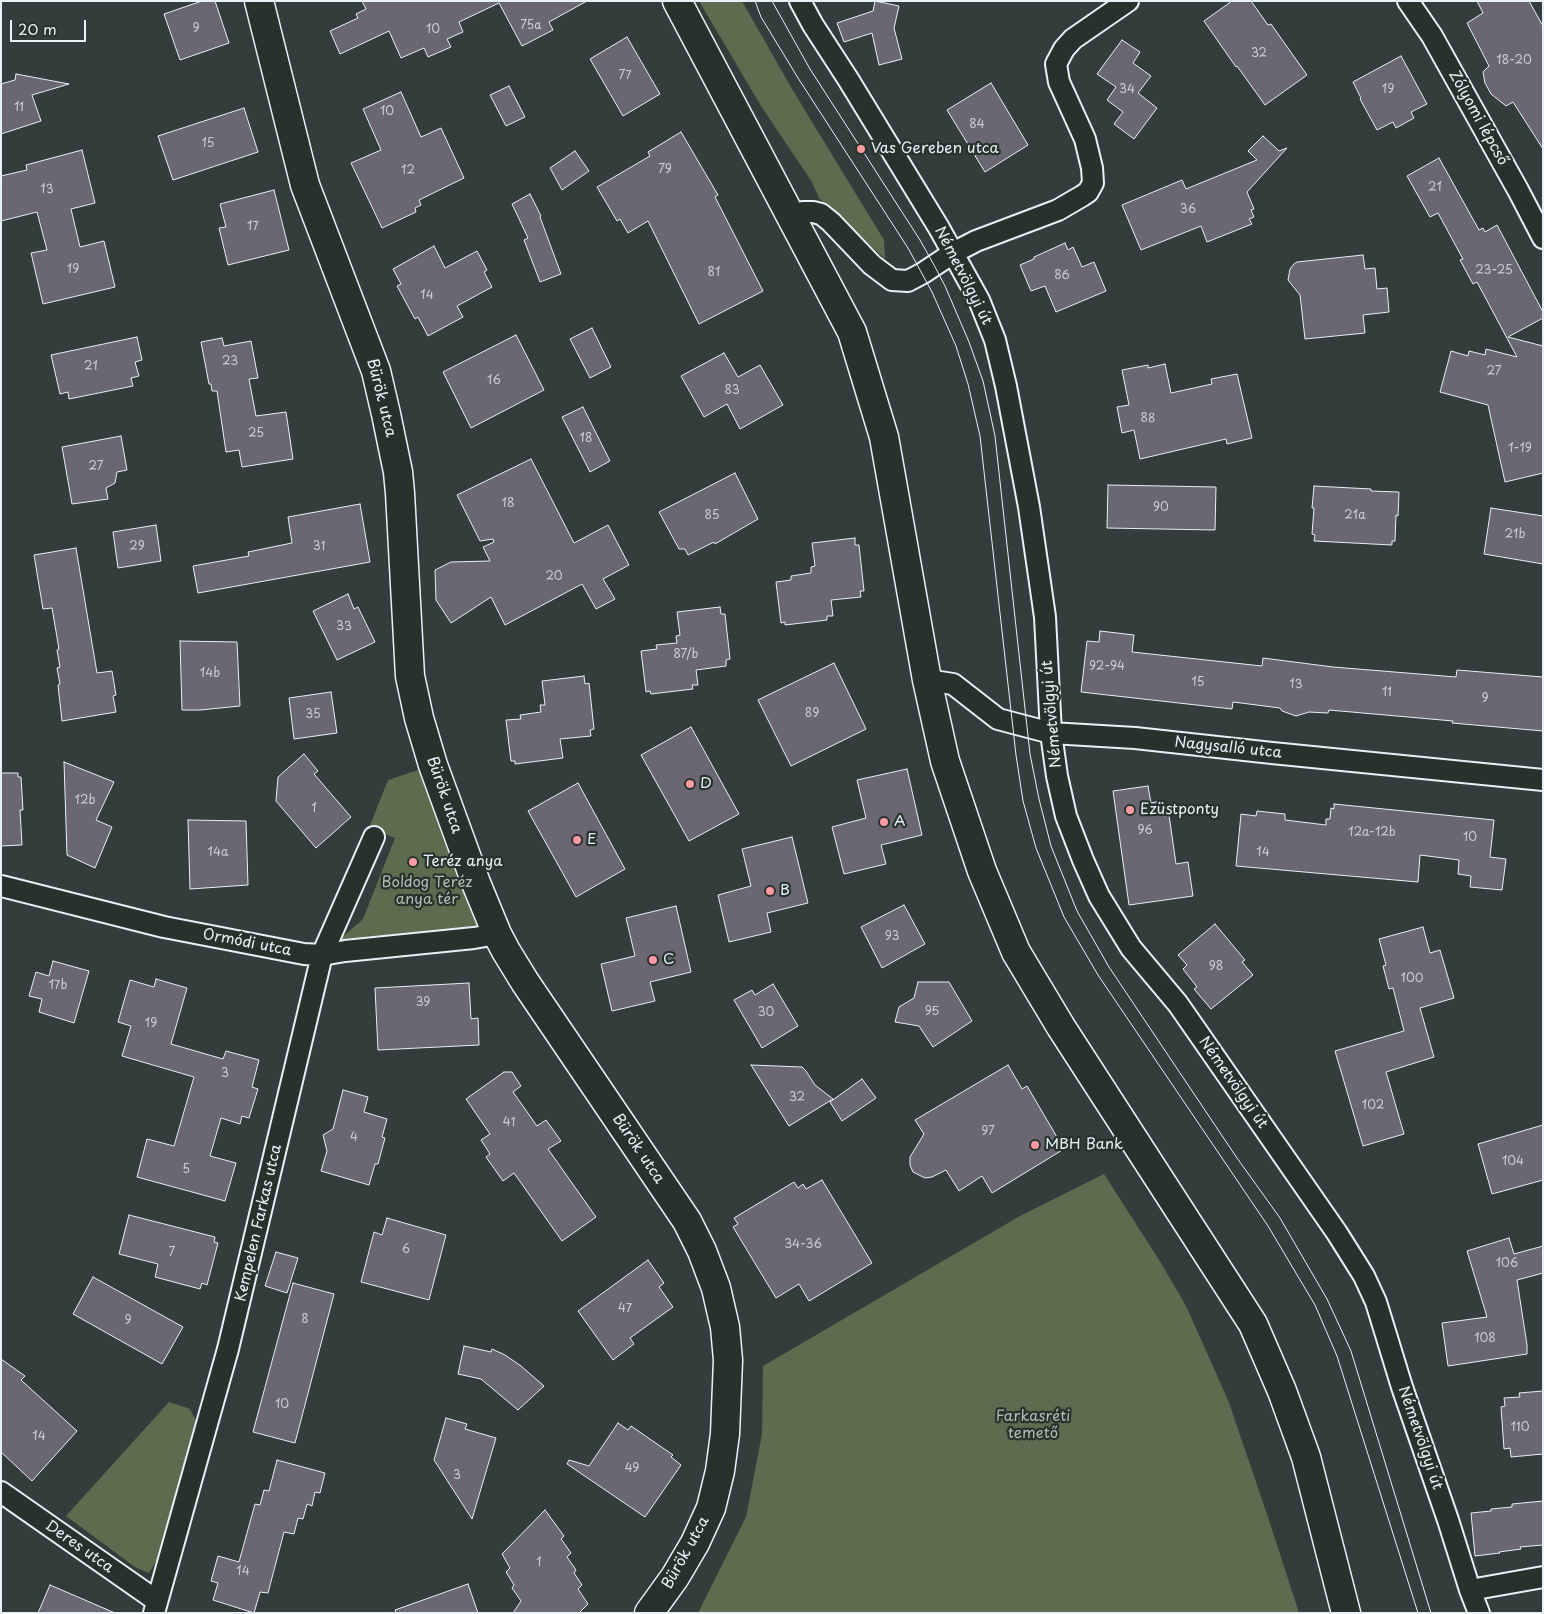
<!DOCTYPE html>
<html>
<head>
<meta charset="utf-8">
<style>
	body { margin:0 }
	#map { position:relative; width:1544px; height:1614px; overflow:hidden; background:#343d3b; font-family:"Playpen Sans",sans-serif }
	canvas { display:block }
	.frame { position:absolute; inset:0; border:2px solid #e8f1f8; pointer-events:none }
	.scale { position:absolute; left:10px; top:20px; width:76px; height:22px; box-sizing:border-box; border:2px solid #e8f1f8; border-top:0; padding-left:6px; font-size:15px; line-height:18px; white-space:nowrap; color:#e8f1f8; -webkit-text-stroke:4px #26332d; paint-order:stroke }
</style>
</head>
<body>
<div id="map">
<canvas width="1544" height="1614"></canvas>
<div class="frame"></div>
<div class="scale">20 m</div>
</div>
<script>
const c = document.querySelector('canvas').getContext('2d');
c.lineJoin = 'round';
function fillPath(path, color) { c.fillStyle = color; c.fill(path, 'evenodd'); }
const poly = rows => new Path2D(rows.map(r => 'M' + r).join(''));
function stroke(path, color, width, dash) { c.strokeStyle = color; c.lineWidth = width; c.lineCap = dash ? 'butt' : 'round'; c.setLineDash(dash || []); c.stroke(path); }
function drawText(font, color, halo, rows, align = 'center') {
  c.font = font + ' "Playpen Sans",sans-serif'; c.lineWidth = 4.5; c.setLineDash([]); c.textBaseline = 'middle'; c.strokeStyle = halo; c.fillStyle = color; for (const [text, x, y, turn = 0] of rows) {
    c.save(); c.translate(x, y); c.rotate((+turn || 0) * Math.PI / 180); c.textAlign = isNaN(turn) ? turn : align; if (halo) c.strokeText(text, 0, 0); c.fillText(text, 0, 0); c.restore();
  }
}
fillPath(poly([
	[699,1,742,1,792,89,884,240,885,259,819,198,812,182,761,106],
	[433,765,497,934,322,955,363,919,395,838,369,828,388,780],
	[1104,1174,1161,1263,1186,1306,1228,1400,1269,1520,1299,1613,698,1613,746,1517,762,1434,763,1366,1020,1216],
	[169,1402,190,1409,196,1421,163,1550,149,1573,135,1567,66,1516]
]), '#5d6c4f');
const building = poly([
	[202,1,215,1,229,43,180,60,164,14,202,1],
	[362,1,587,1,549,22,553,30,522,46,499,3,459,22,463,32,447,39,451,47,428,57,424,48,401,58,389,31,340,54,330,31,358,18,356,14,366,9,362,1],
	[875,1,899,6,894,28,902,59,879,65,872,33,844,42,837,23,873,11,875,1],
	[1232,1,1251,1,1268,25,1271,24,1307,75,1265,105,1237,66,1236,67,1204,21,1232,1],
	[1477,1,1529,1,1543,26,1543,149,1513,102,1506,106,1491,94,1485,83,1483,72,1489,66,1467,23,1483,13,1477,1],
	[627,37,660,94,623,116,590,59,627,37],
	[1122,40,1140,52,1133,63,1151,76,1138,93,1157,108,1134,139,1114,124,1123,112,1107,100,1116,87,1097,74,1122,40],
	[1401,56,1427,104,1411,112,1414,118,1396,128,1393,122,1377,130,1360,99,1361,98,1353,82,1401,56],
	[16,74,69,84,32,95,41,121,1,134,1,84,15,80,16,74],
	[991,83,1028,145,985,172,947,110,991,83],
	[509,86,525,117,506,126,490,95,509,86],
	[401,92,421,137,441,128,464,178,419,200,421,205,415,208,416,212,382,228,351,163,381,150,363,109,401,92],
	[244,108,258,152,173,180,158,136,244,108],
	[681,132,718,195,715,197,763,291,699,324,648,221,628,233,620,219,617,221,597,187,650,156,648,152,681,132],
	[1263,136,1279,151,1287,148,1247,192,1254,209,1251,210,1254,217,1249,219,1252,224,1207,242,1201,226,1141,250,1122,205,1182,180,1186,189,1257,160,1248,151,1263,136],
	[82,150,95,203,71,209,80,247,104,241,115,287,43,304,31,253,47,250,37,212,1,221,1,176,27,170,26,165,82,150],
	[575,151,589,171,562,190,550,168,575,151],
	[1439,158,1479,230,1483,228,1485,232,1497,225,1543,312,1543,318,1508,337,1543,346,1543,473,1505,482,1488,405,1440,392,1451,351,1468,356,1469,351,1485,355,1486,349,1517,357,1477,282,1473,284,1460,260,1463,259,1438,213,1430,217,1407,176,1439,158],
	[274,190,289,250,228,265,219,228,226,227,220,204,274,190],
	[530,194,541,216,540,217,561,274,540,282,524,240,528,238,512,204,530,194],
	[1065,243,1068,250,1073,247,1082,267,1094,262,1106,291,1056,312,1045,286,1031,291,1020,265,1034,259,1034,257,1065,243],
	[434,246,445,268,477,251,487,270,484,272,492,287,457,306,463,317,428,336,418,317,415,319,397,286,401,284,393,269,434,246],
	[1363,255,1365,269,1375,268,1377,289,1387,288,1389,312,1363,315,1365,333,1305,339,1300,295,1288,280,1290,269,1294,264,1297,262,1363,255],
	[592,328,611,367,590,378,570,339,592,328],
	[516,335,544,390,471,428,443,372,516,335],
	[137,337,142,360,135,362,139,376,131,378,133,386,69,399,68,392,60,394,51,355,137,337],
	[222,338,224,346,251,341,258,378,249,379,256,416,286,412,293,459,242,467,239,450,226,452,217,391,212,391,211,384,209,384,201,342,222,338],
	[724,353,738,377,760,365,783,405,740,429,727,404,704,417,681,376,724,353],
	[1165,364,1171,393,1212,384,1211,379,1237,374,1252,438,1227,444,1226,439,1140,459,1134,430,1122,433,1117,407,1129,405,1122,370,1148,365,1148,368,1165,364],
	[583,407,610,461,590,472,562,417,583,407],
	[121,436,127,470,117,472,115,483,106,488,108,499,72,504,62,447,121,436],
	[531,459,574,543,608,525,629,565,603,579,615,599,596,609,582,584,505,625,491,597,451,623,436,600,435,570,451,562,490,561,483,547,494,542,493,539,480,541,457,495,531,459],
	[735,473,758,519,715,544,714,542,688,555,685,549,679,549,659,512,735,473],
	[1108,485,1216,487,1215,530,1107,528,1108,485],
	[1314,486,1371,489,1371,491,1399,492,1398,516,1396,515,1395,541,1392,541,1392,545,1314,541,1315,535,1312,534,1314,508,1312,508,1314,486],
	[360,504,370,562,198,593,193,566,249,556,248,552,292,543,288,517,360,504],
	[1491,508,1543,516,1543,564,1484,554,1491,508],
	[156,525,161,561,118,568,113,532,156,525],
	[855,538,855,545,859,545,864,591,860,591,861,597,831,600,833,616,827,616,827,620,785,625,785,622,781,623,776,582,791,580,791,576,811,573,811,567,815,566,812,543,855,538],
	[76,548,97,673,112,671,116,695,113,696,116,712,62,721,58,685,60,684,57,668,60,667,57,650,59,649,52,608,43,609,34,555,76,548],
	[348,594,354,609,358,607,375,642,337,660,313,611,348,594],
	[720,607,721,614,725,614,730,659,726,660,726,666,696,670,698,685,692,685,693,689,651,694,650,691,646,692,641,651,657,649,656,645,677,643,676,636,680,635,677,612,720,607],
	[1100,631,1134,635,1132,652,1262,666,1263,658,1333,667,1456,677,1457,670,1543,677,1543,731,1452,723,1453,721,1329,710,1328,713,1309,712,1296,716,1282,711,1280,708,1233,702,1232,709,1081,692,1087,641,1099,642,1100,631],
	[180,641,237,642,240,706,200,710,182,710,180,641],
	[834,663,866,729,791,766,758,700,834,663],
	[584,676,585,684,589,683,594,729,590,730,591,736,560,739,563,758,515,764,515,761,511,761,506,720,521,719,520,715,541,712,540,705,545,705,542,681,584,676],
	[331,692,337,733,294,739,289,698,331,692],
	[691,727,739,814,689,841,641,755,691,727],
	[304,754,318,771,314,774,351,817,316,848,276,801,278,777,304,754],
	[64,762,114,782,96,820,112,827,95,868,67,855,64,762],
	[907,769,922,835,881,845,886,864,844,874,832,827,866,818,857,780,907,769],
	[1,773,18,773,18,777,21,777,23,810,20,810,22,845,1,846,1,773],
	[578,783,625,869,576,897,528,811,578,783],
	[1148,786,1151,803,1160,801,1163,816,1169,815,1176,864,1188,862,1193,896,1129,905,1113,791,1148,786],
	[1334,804,1494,820,1490,857,1506,859,1502,890,1470,887,1471,876,1458,874,1459,860,1420,855,1418,882,1236,866,1241,814,1256,816,1257,811,1285,814,1285,820,1326,825,1326,819,1330,819,1331,808,1334,809,1334,804],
	[188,820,246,821,248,885,190,889,188,820],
	[792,837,808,903,767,913,771,932,729,942,718,895,751,886,742,849,792,837],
	[904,905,925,944,882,968,861,927,904,905],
	[676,906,691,972,650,982,655,1001,612,1011,601,964,635,956,626,918,676,906],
	[1215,924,1245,960,1242,962,1253,975,1211,1009,1194,989,1197,987,1183,969,1187,965,1178,955,1215,924],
	[1423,927,1430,953,1440,950,1454,998,1420,1008,1434,1057,1386,1072,1404,1134,1363,1146,1335,1051,1404,1031,1393,988,1389,989,1383,966,1386,965,1379,939,1423,927],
	[53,961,89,971,74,1023,39,1012,42,999,29,996,36,972,49,976,53,961],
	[156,979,187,988,171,1044,223,1059,226,1051,259,1060,252,1087,258,1089,249,1118,242,1116,240,1124,221,1118,210,1156,236,1163,225,1201,137,1177,147,1139,174,1146,194,1077,122,1056,131,1026,118,1022,130,980,154,987,156,979],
	[918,982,949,982,972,1021,933,1047,919,1026,895,1022,899,1007,914,998,918,982],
	[469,983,471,1019,478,1018,479,1045,378,1050,375,988,469,983],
	[773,984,798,1026,762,1048,734,1000,752,990,755,995,773,984],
	[751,1065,802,1067,806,1071,815,1085,833,1099,789,1126,751,1065],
	[1008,1065,1022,1089,1027,1086,1064,1149,992,1193,982,1176,959,1191,946,1170,932,1177,925,1178,913,1172,910,1165,910,1157,924,1134,915,1120,1008,1065],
	[504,1072,512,1072,521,1086,513,1092,537,1126,546,1120,561,1141,548,1149,596,1217,562,1241,514,1173,503,1181,486,1157,490,1154,481,1140,490,1134,466,1099,504,1072],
	[862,1079,876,1098,842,1121,830,1102,862,1079],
	[343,1090,368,1097,364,1112,387,1119,382,1137,385,1138,378,1164,375,1164,369,1185,321,1171,327,1151,323,1135,333,1129,343,1090],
	[1543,1125,1543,1180,1492,1194,1478,1144,1543,1125],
	[822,1180,872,1263,809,1301,799,1284,776,1298,733,1227,738,1224,734,1218,794,1182,798,1188,803,1184,806,1189,822,1180],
	[129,1215,215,1237,214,1242,218,1243,207,1285,202,1283,200,1289,155,1277,158,1264,119,1254,129,1215],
	[387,1218,446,1235,429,1300,361,1282,374,1232,382,1235,387,1218],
	[1509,1238,1514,1254,1543,1246,1543,1273,1517,1280,1527,1345,1527,1354,1448,1366,1442,1323,1487,1317,1467,1251,1509,1238],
	[276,1252,298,1258,287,1293,265,1286,276,1252],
	[648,1260,664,1283,659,1287,673,1307,630,1338,634,1344,613,1360,578,1311,648,1260],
	[93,1277,183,1327,162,1364,73,1314,93,1277],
	[293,1283,334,1294,295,1443,253,1432,293,1283],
	[464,1346,491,1352,492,1349,505,1355,521,1366,544,1386,518,1410,481,1379,458,1374,464,1346],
	[1,1359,25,1376,21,1380,77,1431,32,1481,1,1452,1,1359],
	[1543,1391,1543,1454,1511,1457,1510,1448,1504,1449,1501,1407,1505,1406,1504,1398,1520,1397,1519,1393,1543,1391],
	[446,1418,467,1424,465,1429,496,1438,472,1519,434,1460,446,1418],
	[618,1423,628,1430,631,1426,673,1455,671,1457,681,1465,645,1517,567,1464,569,1460,589,1466,618,1423],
	[277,1460,325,1473,320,1493,315,1492,312,1506,307,1504,303,1519,298,1518,294,1534,284,1532,268,1593,260,1592,254,1613,213,1600,218,1583,211,1581,218,1556,239,1562,255,1504,260,1505,264,1490,269,1491,277,1460],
	[1543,1501,1543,1545,1520,1547,1521,1549,1499,1552,1500,1553,1475,1556,1471,1513,1491,1511,1491,1509,1512,1507,1512,1504,1543,1501],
	[545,1510,564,1536,561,1539,571,1553,567,1557,576,1570,574,1573,582,1585,578,1589,588,1604,579,1613,513,1613,521,1601,512,1588,514,1585,506,1572,510,1568,502,1554,545,1510],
	[468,1584,478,1613,396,1613,395,1610,468,1584],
	[50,1585,115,1613,38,1613,50,1585]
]);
fillPath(building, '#6b6772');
stroke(building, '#e8f1f8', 1);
const street = poly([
	[800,1,813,25,848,79,939,228,979,300,995,340,1006,386,1029,507,1045,617,1051,733,1057,776,1066,816,1083,860,1099,896,1131,948,1178,1004,1337,1233,1364,1276,1376,1302,1402,1387,1448,1520,1470,1590,1479,1613],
	[1408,1,1432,36,1518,190,1543,238],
	[792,218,803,212,813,212,821,214,831,222,872,265,892,280,908,281,923,273,953,253,976,241,1058,210,1082,196,1088,192,1093,183,1092,168,1085,139,1059,82,1056,64,1064,49,1073,39,1128,1],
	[927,680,953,684,998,719,1051,733,1135,738,1272,753,1543,780],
	[1,886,164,927,304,954,322,955,345,951,474,938,497,934],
	[1,1492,157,1601],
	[1470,1590,1543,1577],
	[154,1613,228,1349,322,955,374,837]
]);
const secondary = poly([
	[259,1,305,185,376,371,386,414,398,472,400,493,410,676,419,718,433,765,476,883,497,934,506,951,525,982,687,1221,702,1251,716,1288,725,1327,728,1360,725,1434,720,1471,711,1508,695,1543,675,1577,649,1613],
	[677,1,852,332,884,437,927,680,945,761,982,871,1016,952,1061,1027,1253,1324,1282,1391,1306,1457,1346,1613]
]);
stroke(street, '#e8f1f8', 24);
stroke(secondary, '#e8f1f8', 31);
stroke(street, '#26332d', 20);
stroke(secondary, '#26332d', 28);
stroke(poly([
	[755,1,761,17,798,78,908,248,932,292,956,346,968,384,980,436,1016,755,1023,801,1036,848,1064,917,1098,975,1268,1226,1315,1305,1337,1356,1418,1613],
	[772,1,810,69,920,240,934,265,945,286,969,342,983,381,995,436,1030,754,1039,799,1051,846,1077,911,1109,967,1237,1158,1280,1218,1327,1299,1351,1351,1431,1613]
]), '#e8f1f8', 1);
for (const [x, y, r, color] of [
	[861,149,5,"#ff9aa2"],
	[690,784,5,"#ff9aa2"],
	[1130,810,5,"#ff9aa2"],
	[884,822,5,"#ff9aa2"],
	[577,840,5,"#ff9aa2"],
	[413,862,5,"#ff9aa2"],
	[770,891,5,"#ff9aa2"],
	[653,960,5,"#ff9aa2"],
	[1035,1145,5,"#ff9aa2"]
]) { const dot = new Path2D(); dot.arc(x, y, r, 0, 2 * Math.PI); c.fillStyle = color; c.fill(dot); stroke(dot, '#26332d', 2); }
drawText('12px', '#c9ced6', null, [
	["75a",531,26],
	["9",196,29],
	["10",433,30],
	["32",1259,54],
	["18-20",1514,61],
	["77",625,76],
	["34",1127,90],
	["19",1388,90],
	["11",19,108],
	["10",387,112],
	["84",977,125],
	["15",208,144],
	["79",665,170],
	["12",408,171],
	["21",1435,188],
	["13",47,190],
	["36",1188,210],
	["17",253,227],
	["19",73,270],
	["23-25",1494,271],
	["81",714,273],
	["86",1062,276],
	["14",427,296],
	["23",230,362],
	["21",91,367],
	["27",1494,372],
	["16",494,381],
	["83",732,391],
	["88",1148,419],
	["25",256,434],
	["18",586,439],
	["1-19",1520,449],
	["27",96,467],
	["18",508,504],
	["90",1161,508],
	["85",712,516],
	["21a",1355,516],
	["21b",1515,535],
	["29",137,547],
	["31",319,547],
	["20",554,577],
	["33",344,627],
	["87/b",686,655],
	["92-94",1107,667],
	["14b",210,674],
	["15",1198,683],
	["13",1296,685],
	["11",1387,693],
	["9",1485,699],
	["89",812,714],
	["35",313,715],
	["12b",85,801],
	["1",314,809],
	["96",1145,831],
	["12a-12b",1372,833],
	["10",1470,838],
	["14a",218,853],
	["14",1263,853],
	["93",892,937],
	["98",1216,967],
	["100",1412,979],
	["17b",58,986],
	["39",423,1003],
	["95",932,1012],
	["30",766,1013],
	["19",151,1024],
	["3",225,1074],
	["32",797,1098],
	["102",1373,1106],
	["41",509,1123],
	["97",988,1132],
	["4",354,1138],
	["104",1513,1162],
	["5",186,1170],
	["34-36",803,1245],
	["6",406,1250],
	["7",172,1253],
	["106",1507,1264],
	["47",625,1309],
	["8",305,1320],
	["9",128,1321],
	["108",1485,1339],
	["10",282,1405],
	["110",1520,1428],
	["14",39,1437],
	["49",632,1469],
	["3",457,1476],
	["1",539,1563],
	["14",243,1572]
]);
drawText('15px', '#e8f1f8', '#26332d', [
	["Zólyomi lépcső",1478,118,61],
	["Németvölgyi út",963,276,63],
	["Bürök utca",381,398,76],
	["Németvölgyi út",1052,714,-95],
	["Nagysalló utca",1228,748,6],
	["Bürök utca",444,795,71],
	["Ormódi utca",247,943,11],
	["Németvölgyi út",1233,1083,55],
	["Bürök utca",638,1149,56],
	["Kempelen Farkas utca",259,1223,-77],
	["Németvölgyi út",1420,1438,71],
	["Deres utca",79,1547,35],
	["Bürök utca",686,1553,-61]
]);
drawText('15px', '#e8f1f8', '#26332d', [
	["Vas Gereben utca",871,149],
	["D",700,784],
	["Ezüstponty",1140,810],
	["A",894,822],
	["E",587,840],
	["Teréz anya",423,862],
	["B",780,891],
	["C",663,960],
	["MBH Bank",1045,1145]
], 'left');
drawText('15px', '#b0bcb4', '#26332d', [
	["Boldog Teréz",427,883],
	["anya tér",427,900],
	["Farkasréti",1033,1417],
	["temető",1033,1434]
]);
</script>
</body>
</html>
